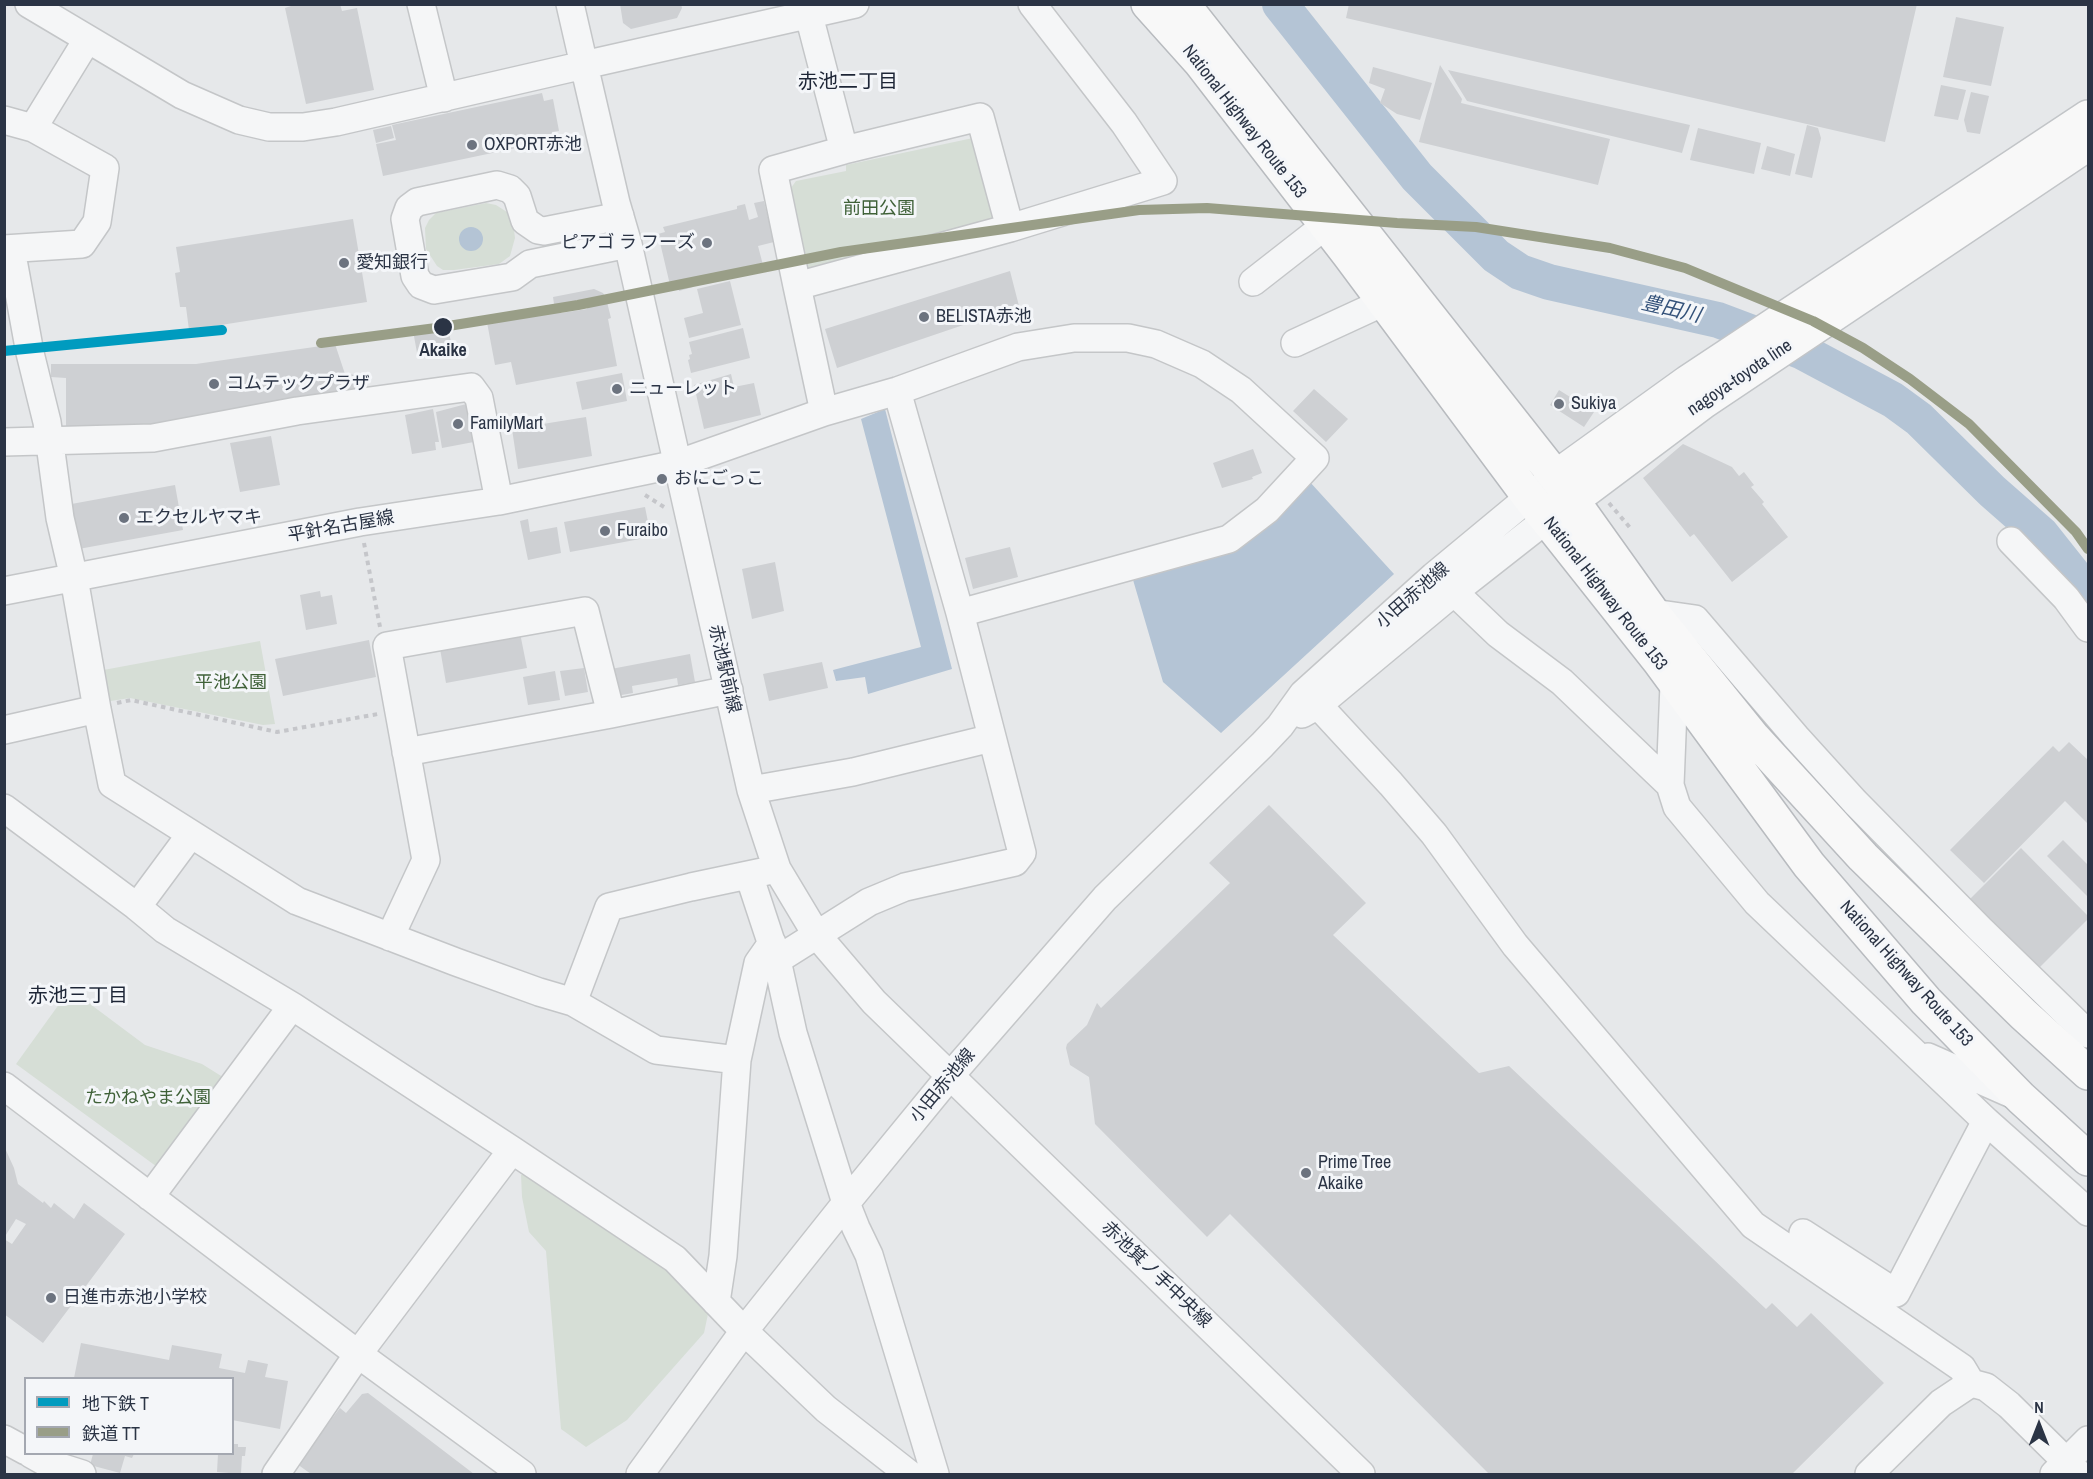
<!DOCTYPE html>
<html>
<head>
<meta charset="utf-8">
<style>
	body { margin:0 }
	#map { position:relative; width:2093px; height:1479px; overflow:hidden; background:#e6e8ea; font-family:"Archivo Narrow","Noto Sans JP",sans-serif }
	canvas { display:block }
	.frame { position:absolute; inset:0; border:6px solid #2b3445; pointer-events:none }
	.legend { position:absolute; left:24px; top:1377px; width:210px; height:78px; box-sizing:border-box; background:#f4f6f9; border:2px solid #a4a8b1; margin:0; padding:8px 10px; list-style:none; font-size:18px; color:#2b3445 }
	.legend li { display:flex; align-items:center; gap:12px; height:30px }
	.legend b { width:30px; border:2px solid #a4a8b1 }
	.north { position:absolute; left:2009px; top:1395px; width:60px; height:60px; -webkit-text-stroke:4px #f4f6f9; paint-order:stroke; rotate:0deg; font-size:16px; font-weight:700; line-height:24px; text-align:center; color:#2b3445 }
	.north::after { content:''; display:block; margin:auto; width:21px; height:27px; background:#2b3445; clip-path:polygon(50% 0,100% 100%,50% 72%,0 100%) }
</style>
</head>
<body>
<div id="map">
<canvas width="2093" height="1479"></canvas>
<div class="frame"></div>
<ul class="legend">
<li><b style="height:8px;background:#009bbf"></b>地下鉄 T</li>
<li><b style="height:8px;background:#999e87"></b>鉄道 TT</li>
</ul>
<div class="north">N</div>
</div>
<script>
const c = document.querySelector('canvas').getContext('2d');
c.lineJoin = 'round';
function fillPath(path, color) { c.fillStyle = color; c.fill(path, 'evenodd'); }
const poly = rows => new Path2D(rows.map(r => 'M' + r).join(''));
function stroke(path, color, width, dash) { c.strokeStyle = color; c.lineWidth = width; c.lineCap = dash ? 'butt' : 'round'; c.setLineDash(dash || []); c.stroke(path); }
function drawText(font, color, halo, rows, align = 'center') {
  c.font = font + ' "Archivo Narrow","Noto Sans JP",sans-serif'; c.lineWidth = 6; c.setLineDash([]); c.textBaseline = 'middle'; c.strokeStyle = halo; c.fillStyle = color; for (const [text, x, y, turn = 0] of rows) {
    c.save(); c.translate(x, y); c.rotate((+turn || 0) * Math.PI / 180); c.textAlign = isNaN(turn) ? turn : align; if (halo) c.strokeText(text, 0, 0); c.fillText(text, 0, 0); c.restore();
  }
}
fillPath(poly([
	[973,138,998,219,807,274,788,192,796,181,846,171,846,165],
	[486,203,496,205,507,212,513,222,515,238,510,256,499,264,454,270,443,270,437,266,426,249,425,228,429,220,436,213],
	[260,641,275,724,263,725,130,698,104,702,98,671],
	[70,989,145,1045,202,1064,226,1079,160,1169,16,1064],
	[532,1166,671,1266,708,1314,704,1333,627,1420,586,1447,561,1429,546,1251,529,1232,522,1197,521,1175]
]), '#d6ded6');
fillPath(poly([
	'459 239a12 12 0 1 1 24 0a12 12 0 1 1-24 0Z',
	[885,409,952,669,868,694,865,677,836,681,833,670,921,647,861,419],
	[1309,481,1394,574,1221,733,1163,682,1131,573,1223,554]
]), '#b4c4d5');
stroke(poly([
	[1280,4,1417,177,1496,256,1520,272,1549,282,1718,320,1803,352,1893,400,1919,419,1992,491,2041,534,2088,593]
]), '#b4c4d5', 36);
fillPath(poly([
	[297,4,340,4,342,11,357,8,374,90,306,104,285,8],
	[620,4,681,4,682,8,677,18,631,29,623,23],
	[1349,4,1917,4,1885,142,1346,18],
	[1956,17,2004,27,1991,86,1943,77],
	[1440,65,1462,99,1461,103,1610,139,1598,185,1419,142],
	[1373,67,1432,83,1420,120,1397,114,1380,103,1385,89,1369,83],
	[1448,70,1690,125,1682,153,1467,101],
	[1941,85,1966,90,1958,120,1934,116],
	[1971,92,1989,96,1980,134,1967,132,1964,120],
	[542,93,544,101,553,99,559,131,552,132,554,140,383,176,376,144,396,140,392,125],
	[1807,125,1818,128,1821,138,1812,178,1795,174],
	[391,126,394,138,376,143,373,130],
	[1698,128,1761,143,1754,174,1690,160],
	[1767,146,1795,154,1790,176,1761,169],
	[764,201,774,242,758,246,763,265,692,282,693,287,679,291,677,283,670,285,658,234,665,232,663,227,737,209,737,206,745,204,749,220,758,217,754,203],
	[353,219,367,302,189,330,186,307,180,307,175,273,180,272,176,247],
	[1010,271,1019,306,837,368,825,329],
	[730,281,741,325,689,338,684,318,703,313,697,289],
	[594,289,603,293,606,298,611,318,608,319,617,366,516,385,511,362,495,365,486,317,554,304,553,297],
	[587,301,589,302,587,309,561,313,560,306],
	[448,328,453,351,418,358,413,331,424,329,424,332],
	[743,328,750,358,691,373,688,360,690,359,689,355,692,354,689,342],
	[335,344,345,374,360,375,363,389,152,425,66,427,66,378,51,377,51,364,196,364],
	[622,373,627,401,582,410,576,382],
	[731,374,734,387,754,383,761,415,704,429,694,385],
	[1314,389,1348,419,1326,442,1293,411],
	[1559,390,1594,412,1584,427,1550,405],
	[470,403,479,441,442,448,436,412],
	[433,409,439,442,435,442,436,450,412,454,405,415],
	[586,417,592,456,518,469,512,429],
	[271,436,280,485,240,492,230,443],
	[1683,444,1732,467,1739,476,1744,472,1754,485,1751,487,1764,502,1762,504,1788,537,1732,582,1694,534,1690,537,1643,478],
	[1253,449,1262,473,1252,477,1253,479,1222,488,1213,463],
	[175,485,183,530,73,550,66,505],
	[645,507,651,537,570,552,564,522],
	[528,519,530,532,557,527,561,553,528,560,520,521],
	[1010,547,1018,577,973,589,965,558],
	[775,562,784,611,752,619,742,569],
	[320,591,321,597,332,595,337,624,306,630,300,595],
	[519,628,527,668,446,683,439,643],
	[369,640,376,677,283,696,275,659],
	[690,654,695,682,678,685,677,678,632,686,633,693,616,696,611,669],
	[822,662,828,688,769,701,763,674],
	[584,668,588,692,565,696,560,671],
	[555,671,560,700,528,705,523,677],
	[2069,742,2088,760,2088,824,2065,801,1984,883,1950,850,2053,746,2059,752],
	[1269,805,1366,903,1333,935,1479,1073,1509,1066,1766,1309,1772,1303,1797,1327,1811,1313,1884,1383,1792,1474,1489,1474,1230,1214,1207,1237,1095,1124,1089,1077,1070,1065,1066,1048,1067,1044,1087,1025,1097,1003,1101,1008,1230,883,1209,863],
	[2063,840,2088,865,2088,897,2047,856],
	[2021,848,2088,916,2088,919,2039,968,1970,899],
	[4,1146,14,1168,18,1184,43,1203,44,1201,51,1208,54,1203,74,1219,84,1203,125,1234,43,1343,4,1314,4,1239,12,1244,26,1224,16,1219,4,1238],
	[81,1343,169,1360,172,1345,222,1354,219,1368,245,1373,248,1360,268,1364,265,1377,288,1381,280,1429,232,1420,232,1378,74,1378],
	[368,1393,474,1474,311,1474,297,1464,340,1408,346,1413,362,1394],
	[232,1444,238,1444,238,1447,246,1447,245,1456,242,1456,241,1473,229,1474,229,1473,217,1472,218,1454,232,1454],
	[93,1454,134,1454,132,1458,125,1456,120,1473,90,1465]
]), '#ced0d3');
const minor = poly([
	[29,4,182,95,239,120,269,127,303,127,336,122,584,65,616,203,628,244,751,790,777,869,816,934,874,1002,1361,1474],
	[421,4,444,98],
	[570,4,584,65,855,4],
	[806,4,844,150],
	[4,120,33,128,105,168,97,222,82,244,4,249],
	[33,128,87,40],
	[620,216,544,231,538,230,525,221,517,196,510,189,497,185,417,202,409,208,405,219,415,276,421,285,434,290,512,277,530,264,628,244],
	[1010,228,980,117,844,150,773,170,797,286,1010,228,1163,181,1124,123,1032,4],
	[11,249,30,353,47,422,60,518,74,578,97,709,112,784,297,901,456,962,539,992,573,1002,656,1050,737,1060],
	[1253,282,1326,225],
	[797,286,824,412],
	[1295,343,1384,302],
	[4,442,153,438,297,411,471,387,479,398,499,501],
	[2011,541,2066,598,2088,628],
	[4,591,360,522,499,501,677,464,824,412,897,391,1018,347,1074,338,1128,338,1156,344,1202,364,1241,390,1315,458,1267,510,1229,539,960,613,897,391],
	[1454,592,1498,634,1562,682,1670,785],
	[1653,613,1695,619,1796,737,1855,802,1980,929,2088,1034],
	[1674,684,1670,785,1677,807,1757,903,1986,1121,2088,1212],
	[1318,705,1391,784,1434,834,1515,945,1753,1225,1962,1368,1971,1383],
	[1302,714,1318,705,1454,592,1547,519],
	[4,730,97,709],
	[406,752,611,714,729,690],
	[751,790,853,772,992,738],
	[4,808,136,906,165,930,292,1006,512,1150,675,1259,744,1331,826,1409,909,1474],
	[749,875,777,960,793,1033,846,1203,856,1228,869,1255,935,1474],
	[137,907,191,834],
	[390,937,426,860,387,646,585,611,611,714],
	[777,960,869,902,905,887,1015,862,1022,853,960,613],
	[573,1002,609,907,691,887,767,871],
	[1928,1057,2014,1095],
	[4,1086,358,1354,522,1474],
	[150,1197,292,1006],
	[1803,1233,1896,1293,1986,1121],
	[716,1302,723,1256,737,1060,758,963,772,943],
	[4,1439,26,1451],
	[31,1454,47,1463,82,1474],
	[276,1474,358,1354,512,1150],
	[640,1474,744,1331,846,1203,950,1076,1105,898,1262,745,1280,726,1303,694,1434,576,1545,484],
	[1869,1474,1941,1403,1971,1383,1986,1387,2009,1405,2079,1474],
	[2054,1474,2088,1440]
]);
const major = poly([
	[1556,477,1688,382,2088,117],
	[1551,516,1703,402,2088,144]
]);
const highway = poly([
	[1148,4,1200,62,1349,255,1529,497,1659,661,1809,865,1926,1001,2021,1098,2088,1159],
	[1183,4,1556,477,1653,613,1754,738,1863,857,2023,1014,2088,1073]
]);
stroke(minor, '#c4c6c8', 30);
stroke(major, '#c2c5c8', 36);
stroke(highway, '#b8bbbf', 36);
stroke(poly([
	[645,495,664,507],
	[1609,503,1632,530],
	[364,543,380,627],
	[117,703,131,700,277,732,378,714]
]), '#c5c6ca', 4, [4.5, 4.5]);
stroke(minor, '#f5f6f7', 27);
stroke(major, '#f8f8f8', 33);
stroke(highway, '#f8f8f8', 33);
stroke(poly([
	[321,343,436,328,578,305,841,252,1139,210,1207,208,1397,223,1476,227,1610,248,1685,268,1813,321,1863,348,1910,379,1969,424,2076,532,2088,549]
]), '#999e87', 10);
stroke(poly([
	[4,351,222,330]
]), '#009bbf', 10);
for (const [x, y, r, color] of [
	[472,145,6,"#6c737f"],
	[707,243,6,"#6c737f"],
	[344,263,6,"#6c737f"],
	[924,317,6,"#6c737f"],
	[443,327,10,"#2b3445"],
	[214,384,6,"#6c737f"],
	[617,389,6,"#6c737f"],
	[1559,404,6,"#6c737f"],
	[458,424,6,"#6c737f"],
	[662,479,6,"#6c737f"],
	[124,518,6,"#6c737f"],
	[605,531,6,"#6c737f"],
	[1306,1173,6,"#6c737f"],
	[51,1298,6,"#6c737f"]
]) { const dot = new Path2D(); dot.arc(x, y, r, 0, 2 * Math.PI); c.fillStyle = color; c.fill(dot); stroke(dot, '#f4f6f9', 2); }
drawText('18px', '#2b3445', '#f4f6f9', [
	["National Highway Route 153",1244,122,52],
	["nagoya-toyota line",1740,378,-34],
	["平針名古屋線",341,527,-10],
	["National Highway Route 153",1605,594,52],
	["小田赤池線",1413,596,-41],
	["赤池駅前線",724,669,77],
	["National Highway Route 153",1906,974,48],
	["小田赤池線",943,1086,-50],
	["赤池箕ノ手中央線",1156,1275,44]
]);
drawText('18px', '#2b3445', '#f4f6f9', [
	["OXPORT赤池",484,145],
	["ピアゴ ラ フーズ",695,243,"right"],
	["愛知銀行",356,263],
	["BELISTA赤池",936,317],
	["コムテックプラザ",226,384],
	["ニューレット",629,389],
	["Sukiya",1571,404],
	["FamilyMart",470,424],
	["おにごっこ",674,479],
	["エクセルヤマキ",136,518],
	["Furaibo",617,531],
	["Prime Tree",1318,1163],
	["Akaike",1318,1184],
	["日進市赤池小学校",63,1298]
], 'left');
drawText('18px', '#3f6138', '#f4f6f9', [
	["前田公園",879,209],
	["平池公園",231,683],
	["たかねやま公園",148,1098]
]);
drawText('bold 18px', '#2b3445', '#f4f6f9', [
	["Akaike",443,351]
]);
drawText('20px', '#1d2536', '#f4f6f9', [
	["赤池二丁目",848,83],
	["赤池三丁目",78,997]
]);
drawText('italic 20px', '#34527a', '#f4f6f9', [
	["豊田川",1671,310,13]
]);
</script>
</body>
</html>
